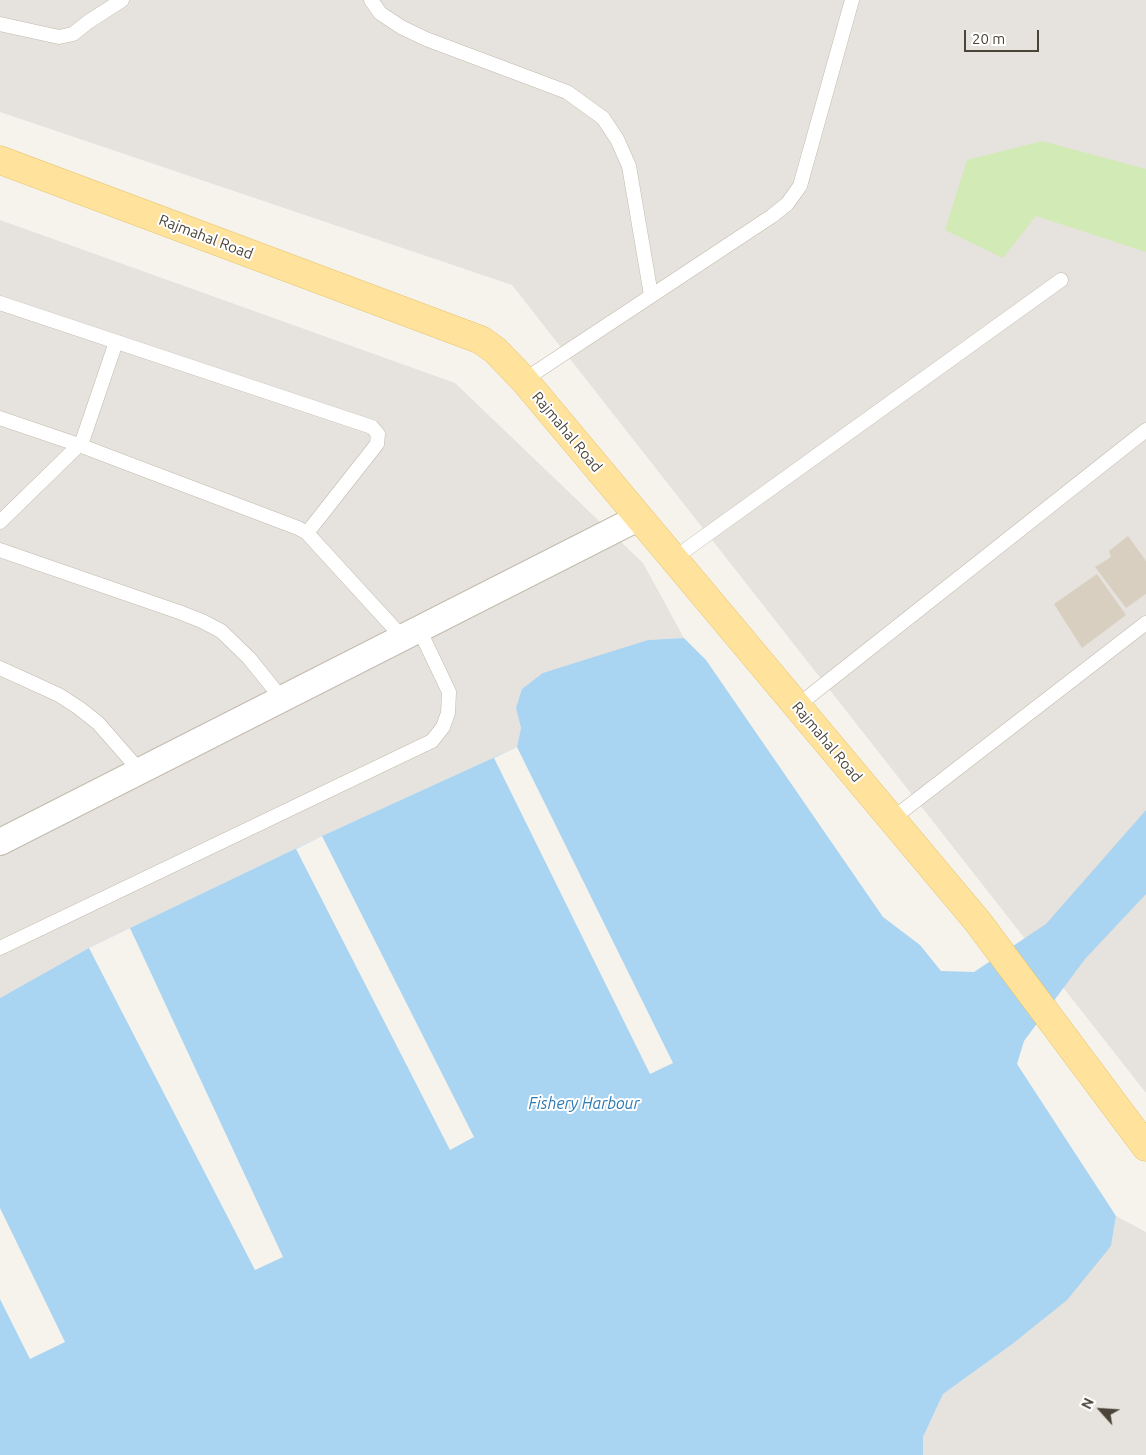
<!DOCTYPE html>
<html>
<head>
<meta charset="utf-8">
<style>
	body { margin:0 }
	#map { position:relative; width:1146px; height:1455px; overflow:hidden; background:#f6f3ec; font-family:Ubuntu,sans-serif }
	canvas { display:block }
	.north { position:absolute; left:1076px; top:1385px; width:50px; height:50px; -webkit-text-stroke:4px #fff; paint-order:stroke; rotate:296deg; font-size:14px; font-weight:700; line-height:20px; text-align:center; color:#4b4439 }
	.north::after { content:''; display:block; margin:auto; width:18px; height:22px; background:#4b4439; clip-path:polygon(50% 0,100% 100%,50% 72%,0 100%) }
	.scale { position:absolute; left:964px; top:30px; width:75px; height:22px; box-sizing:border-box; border:2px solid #4b4439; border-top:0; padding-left:6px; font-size:15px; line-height:18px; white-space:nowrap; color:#4b4439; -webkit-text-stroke:4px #fff; paint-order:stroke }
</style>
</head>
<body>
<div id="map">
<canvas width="1146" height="1455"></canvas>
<div class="north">N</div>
<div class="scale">20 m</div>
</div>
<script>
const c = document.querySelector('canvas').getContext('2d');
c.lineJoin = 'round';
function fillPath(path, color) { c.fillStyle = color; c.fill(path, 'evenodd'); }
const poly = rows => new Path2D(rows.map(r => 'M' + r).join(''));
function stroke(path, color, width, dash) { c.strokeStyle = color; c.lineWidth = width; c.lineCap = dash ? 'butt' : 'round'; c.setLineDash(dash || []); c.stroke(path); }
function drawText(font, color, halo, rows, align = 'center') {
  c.font = font + ' Ubuntu,sans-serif'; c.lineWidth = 4; c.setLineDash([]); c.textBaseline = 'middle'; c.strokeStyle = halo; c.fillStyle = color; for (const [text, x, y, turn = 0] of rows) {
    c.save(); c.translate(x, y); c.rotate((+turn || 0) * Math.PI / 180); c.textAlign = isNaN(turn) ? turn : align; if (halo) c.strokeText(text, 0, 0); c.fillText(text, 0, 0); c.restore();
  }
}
fillPath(poly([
	[0,0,1146,0,1146,1093,512,285,0,112],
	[0,220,455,383,643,563,684,638,648,640,516,708,521,728,517,747,322,836,130,928,89,948,0,998],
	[1116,1216,1146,1232,1146,1455,923,1455,923,1437,943,1394,1011,1345,1111,1246]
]), '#e6e2dd');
fillPath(poly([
	[1042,141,1146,169,1146,252,1036,216,1003,258,945,230,967,160]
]), '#d2eab5');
fillPath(poly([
	[684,638,706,660,883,917,920,945,941,971,974,972,1046,924,1146,810,1146,894,1085,959,1024,1041,1017,1064,1116,1216,1111,1246,1067,1300,1011,1345,943,1394,923,1437,923,1455,0,1455,0,998,89,948,130,928,322,836,517,747,521,728,516,708,522,689,543,673,648,640]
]), '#a9d4f2');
fillPath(poly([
	[517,747,673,1063,650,1074,494,758],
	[322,836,474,1137,450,1150,296,849],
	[130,928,283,1257,255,1270,89,948],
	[0,1208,65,1342,30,1359,0,1299]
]), '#f6f3ec');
fillPath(poly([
	[1128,536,1146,561,1146,594,1126,608,1095,567,1111,557,1109,551],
	[1097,574,1126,615,1082,648,1054,604]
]), '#d8cfc1');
const lane = poly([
	[371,0,380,13,401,27,426,39,567,92,603,118,617,139,629,166,651,295],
	[0,24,59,37,73,34,88,22,122,0],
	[0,303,372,427,378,434,377,444,307,533],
	[524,380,772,216,787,204,800,186,852,0],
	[0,418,79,445,298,528,307,533,403,638],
	[0,522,75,449,83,439,116,342],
	[0,550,179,612,202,621,221,631,249,658,282,699],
	[673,559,1061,280],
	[0,668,59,695,79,708,98,723,140,771],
	[797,706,1146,430],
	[892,819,1146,623],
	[0,948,432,741,443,727,448,713,449,692,419,629]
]);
const street = poly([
	[0,842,638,518]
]);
const primary = poly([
	[0,160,481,340,495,350,524,380,978,922,1146,1147]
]);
stroke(lane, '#c2bbae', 15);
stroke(street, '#c2bbae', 28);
stroke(primary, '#e6c16a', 29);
stroke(lane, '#fff', 14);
stroke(street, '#fff', 26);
stroke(primary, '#ffe39c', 28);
drawText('15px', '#4b4439', '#fff', [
	["Rajmahal Road",206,237,21],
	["Rajmahal Road",567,432,50],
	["Rajmahal Road",827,742,50]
]);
drawText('italic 16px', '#2e7ab2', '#fff', [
	["Fishery Harbour",584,1104]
]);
</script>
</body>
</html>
